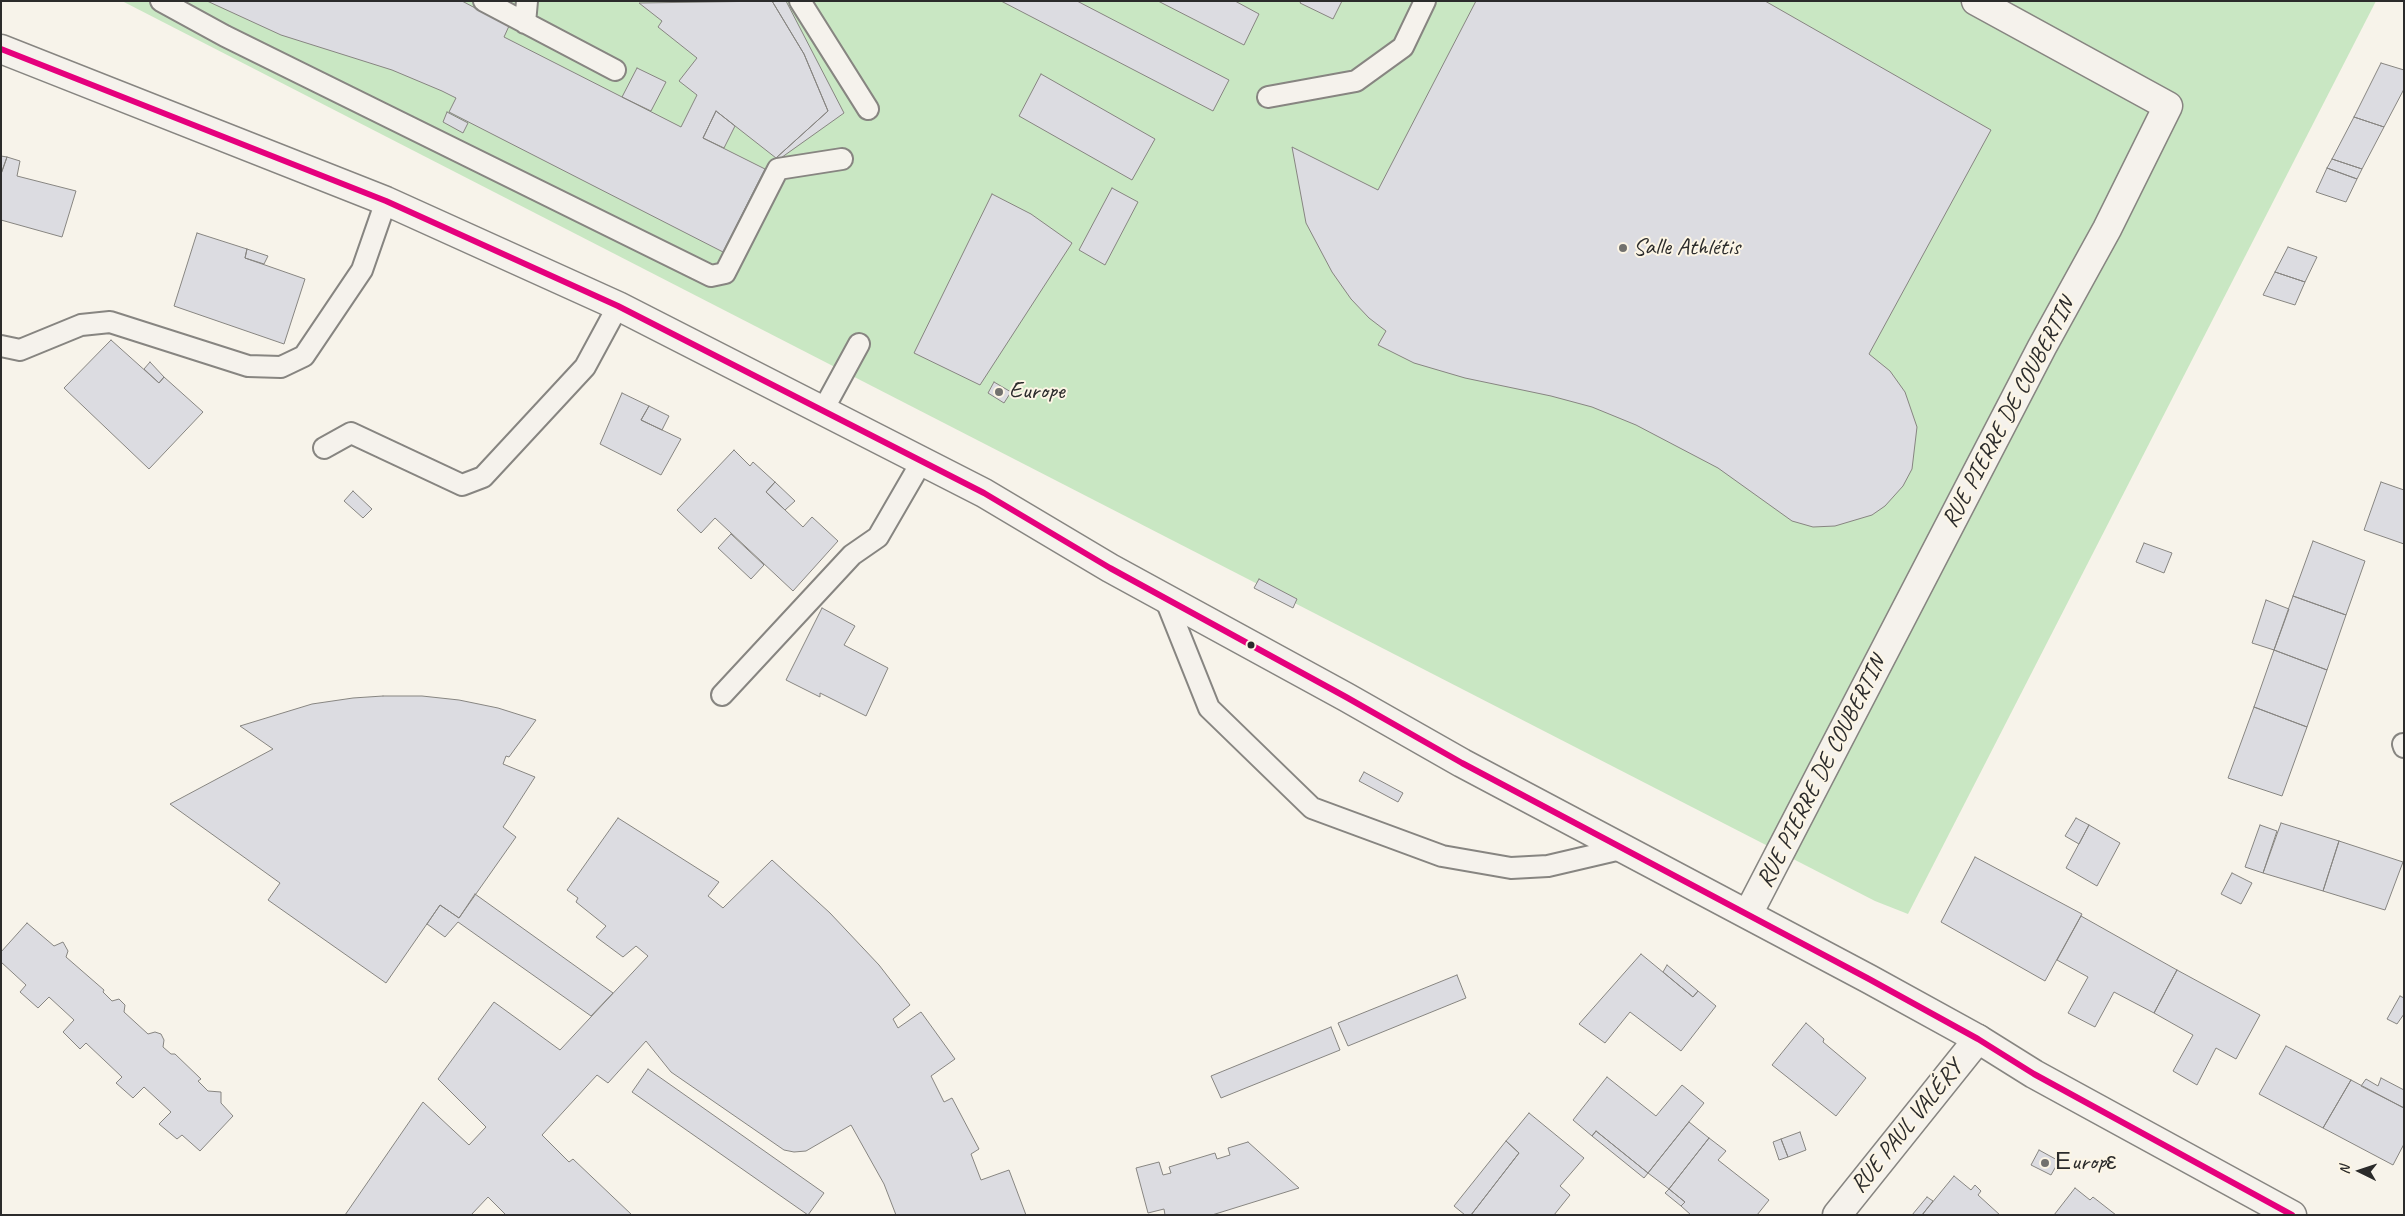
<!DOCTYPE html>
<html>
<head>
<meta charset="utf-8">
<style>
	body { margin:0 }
	#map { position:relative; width:2405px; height:1216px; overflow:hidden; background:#f7f3ea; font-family:Caveat,sans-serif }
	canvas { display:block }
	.frame { position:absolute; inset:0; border:2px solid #2b2b2b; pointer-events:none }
	.north { position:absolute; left:2335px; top:1146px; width:50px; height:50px; -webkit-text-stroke:4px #fcf5e5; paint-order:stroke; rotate:274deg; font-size:14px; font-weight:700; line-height:20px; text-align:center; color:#2b2b2b }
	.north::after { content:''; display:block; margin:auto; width:18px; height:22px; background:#2b2b2b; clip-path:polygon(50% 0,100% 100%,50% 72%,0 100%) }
</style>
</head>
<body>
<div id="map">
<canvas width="2405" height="1216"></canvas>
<div class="frame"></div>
<div class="north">N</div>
</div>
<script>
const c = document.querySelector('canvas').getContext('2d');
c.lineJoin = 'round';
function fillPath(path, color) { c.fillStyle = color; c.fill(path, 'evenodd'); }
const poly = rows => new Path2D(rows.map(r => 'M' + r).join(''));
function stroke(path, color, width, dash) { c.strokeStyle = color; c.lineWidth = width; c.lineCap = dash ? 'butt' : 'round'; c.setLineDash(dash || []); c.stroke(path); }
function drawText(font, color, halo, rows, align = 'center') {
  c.font = font + ' Caveat,sans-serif'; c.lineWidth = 4; c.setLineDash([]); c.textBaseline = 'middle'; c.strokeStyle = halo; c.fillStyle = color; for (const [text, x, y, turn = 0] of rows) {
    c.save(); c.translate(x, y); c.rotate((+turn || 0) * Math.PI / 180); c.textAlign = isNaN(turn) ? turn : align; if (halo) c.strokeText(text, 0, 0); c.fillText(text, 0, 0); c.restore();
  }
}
fillPath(poly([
	[122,1,2376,1,1908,914,1875,901]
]), '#c9e7c3');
const building = poly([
	[207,1,462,1,509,26,504,37,681,127,697,95,679,81,697,58,658,27,662,21,639,3,772,1,804,54,828,111,776,158,716,111,703,138,765,169,723,252,449,112,456,98,442,91,392,70,281,35,207,1],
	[772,1,786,1,844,113,778,160,776,158,828,111,804,54,772,1],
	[1001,1,1077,1,1229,80,1213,111,1001,1],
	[1158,1,1235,1,1259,14,1244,45,1158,1],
	[1301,1,1342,1,1333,19,1300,3,1301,1],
	[1476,1,1765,1,1991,130,1869,354,1890,371,1905,392,1917,427,1912,469,1903,486,1885,506,1872,515,1835,526,1813,527,1792,521,1718,468,1636,425,1592,407,1551,396,1465,378,1414,363,1378,345,1386,331,1369,318,1351,299,1332,272,1306,223,1292,147,1378,190,1476,1],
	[2381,63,2404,70,2404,89,2384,127,2354,117,2381,63],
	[637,68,666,82,651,111,622,97,637,68],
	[1041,74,1155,139,1132,180,1019,116,1041,74],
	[716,111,735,126,724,148,703,138,716,111],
	[447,112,468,123,463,133,443,122,447,112],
	[2354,117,2384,127,2362,169,2332,159,2354,117],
	[1,156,7,157,1,174,1,156],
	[7,157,20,161,17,176,76,191,62,237,1,220,1,174,7,157],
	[2332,159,2362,169,2357,179,2327,168,2332,159],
	[2327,168,2357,179,2346,202,2316,192,2327,168],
	[1112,188,1138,202,1105,265,1079,250,1112,188],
	[992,194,1031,214,1072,243,980,385,914,353,992,194],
	[197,233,247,249,245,258,305,279,284,344,174,306,197,233],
	[2288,247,2317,257,2305,282,2275,272,2288,247],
	[247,249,268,256,264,264,245,258,247,249],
	[2275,272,2305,282,2295,305,2263,295,2275,272],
	[111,340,159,383,164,377,203,412,149,469,64,388,111,340],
	[150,362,164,377,159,383,144,369,150,362],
	[994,382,1011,392,1004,403,988,393,994,382],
	[622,393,649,406,641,420,681,439,661,475,600,444,622,393],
	[649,406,669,416,662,430,641,420,649,406],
	[734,450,750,466,753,462,775,482,766,492,803,527,812,517,838,541,793,591,715,518,701,533,677,510,734,450],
	[775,482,795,501,785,510,766,492,775,482],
	[2381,482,2404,490,2404,544,2364,530,2381,482],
	[353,491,372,509,363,518,344,501,353,491],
	[731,534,764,565,751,579,718,548,731,534],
	[2313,541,2365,561,2346,615,2293,596,2313,541],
	[2144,543,2172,553,2164,573,2136,562,2144,543],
	[1259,579,1297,599,1293,608,1254,588,1259,579],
	[2293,596,2346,615,2327,670,2274,650,2293,596],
	[2266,600,2289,609,2274,650,2252,643,2266,600],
	[822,608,855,626,844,645,888,668,866,716,820,693,820,697,786,680,822,608],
	[2274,650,2327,670,2307,727,2254,707,2274,650],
	[383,696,422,696,459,700,498,708,536,720,509,757,506,756,503,764,535,777,503,827,516,837,459,918,440,905,386,983,268,900,280,883,170,804,273,749,240,726,312,704,353,698,383,696],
	[2254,707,2307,727,2282,796,2228,778,2254,707],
	[1364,772,1403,793,1398,802,1359,781,1364,772],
	[618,818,719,882,708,896,723,908,772,860,830,913,879,965,910,1005,893,1019,898,1028,921,1012,955,1059,931,1076,944,1102,952,1098,979,1149,971,1154,981,1180,1009,1170,1026,1215,896,1215,884,1184,851,1125,806,1151,794,1152,784,1150,671,1072,646,1041,608,1083,597,1075,542,1135,569,1162,573,1159,632,1215,506,1215,488,1197,471,1215,345,1215,423,1102,469,1145,486,1127,438,1079,494,1002,560,1050,648,956,636,946,623,957,596,937,606,926,576,902,578,898,567,890,618,818],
	[2076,818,2089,825,2079,844,2065,836,2076,818],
	[2281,823,2339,841,2323,891,2263,873,2281,823],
	[2089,825,2120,843,2097,886,2066,868,2089,825],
	[2260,825,2277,831,2263,873,2245,867,2260,825],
	[2339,841,2403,862,2385,910,2323,891,2339,841],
	[1975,857,2082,914,2045,981,1941,922,1975,857],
	[2232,873,2252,883,2241,904,2221,894,2232,873],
	[475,894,613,993,591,1016,458,922,445,937,427,924,440,905,459,918,475,894],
	[2081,916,2177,970,2154,1013,2114,992,2095,1027,2068,1013,2088,977,2057,960,2081,916],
	[27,923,54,946,63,942,68,951,66,957,104,990,103,992,112,1001,119,999,125,1005,124,1012,148,1034,155,1032,161,1034,164,1040,163,1047,171,1054,175,1054,201,1079,198,1081,208,1091,221,1092,221,1103,233,1116,200,1151,182,1135,177,1139,159,1124,171,1112,144,1087,133,1098,116,1083,122,1077,86,1043,80,1049,63,1032,74,1020,49,997,38,1008,20,992,26,985,1,962,1,952,27,923],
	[1641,954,1693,997,1698,991,1716,1006,1681,1051,1630,1012,1605,1043,1579,1024,1641,954],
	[1667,965,1698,991,1693,997,1663,972,1667,965],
	[2177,970,2260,1015,2236,1059,2216,1048,2197,1085,2173,1071,2193,1035,2154,1013,2177,970],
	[1457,975,1466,998,1348,1046,1338,1023,1457,975],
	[2400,996,2404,998,2404,1014,2397,1024,2387,1019,2400,996],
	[1806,1023,1824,1039,1823,1042,1866,1078,1836,1116,1772,1065,1806,1023],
	[1331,1027,1340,1050,1221,1098,1211,1076,1331,1027],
	[2286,1046,2351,1080,2323,1128,2259,1094,2286,1046],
	[648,1069,824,1193,808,1215,632,1092,648,1069],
	[1607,1077,1656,1116,1682,1085,1704,1103,1648,1173,1596,1131,1592,1136,1573,1120,1607,1077],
	[2381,1078,2404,1090,2404,1108,2361,1086,2366,1079,2378,1086,2381,1078],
	[2351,1080,2404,1108,2404,1144,2393,1165,2323,1128,2351,1080],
	[1529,1113,1584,1158,1560,1186,1570,1195,1554,1215,1471,1215,1519,1153,1506,1141,1529,1113],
	[1689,1122,1709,1138,1669,1189,1648,1173,1689,1122],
	[1596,1131,1648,1173,1644,1178,1592,1136,1596,1131],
	[1800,1132,1806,1150,1788,1157,1781,1139,1800,1132],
	[1709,1138,1726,1151,1718,1160,1769,1200,1757,1215,1691,1215,1681,1206,1685,1202,1669,1189,1709,1138],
	[1781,1139,1788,1157,1779,1160,1773,1142,1781,1139],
	[1506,1141,1519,1153,1471,1215,1465,1215,1454,1206,1506,1141],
	[1248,1142,1299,1188,1212,1215,1165,1215,1164,1209,1148,1213,1136,1168,1159,1162,1163,1175,1171,1173,1169,1167,1215,1153,1217,1159,1230,1155,1228,1148,1248,1142],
	[2039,1150,2059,1161,2051,1175,2031,1165,2039,1150],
	[1954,1176,1971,1190,1975,1185,1981,1191,1978,1195,2000,1215,1922,1215,1954,1176],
	[2075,1188,2090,1200,2093,1197,2116,1215,2054,1215,2075,1188],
	[1669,1189,1685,1202,1681,1206,1665,1193,1669,1189],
	[1927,1197,1933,1201,1922,1215,1912,1215,1927,1197]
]);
fillPath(building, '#dcdce1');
stroke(building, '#878581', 1);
const service = poly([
	[161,1,225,36,711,276,725,273,778,169,842,159],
	[484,1,615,70],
	[800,1,868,109],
	[525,23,527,1],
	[1268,97,1356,81,1403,47,1425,1],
	[1,346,20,350,81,325,110,322,248,366,281,367,304,356,362,270,386,201],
	[823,410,859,344],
	[324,448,351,433,462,485,483,477,585,367,618,306],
	[1165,598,1209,708,1312,808,1442,856,1511,868,1548,866,1625,848],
	[722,695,852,555,878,537,922,461],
	[2403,744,2404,747]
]);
const minor = poly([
	[1748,914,2042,347,2107,229,2168,106,1976,1],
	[1837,1215,1978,1039]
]);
const tertiary = poly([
	[1,49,386,201,618,306,984,493,1110,568,1346,697,1462,763,1869,979,1978,1039,2034,1074,2292,1215]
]);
stroke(service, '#878581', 24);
stroke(minor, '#878581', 31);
stroke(tertiary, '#878581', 31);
stroke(service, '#f5f2ec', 20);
stroke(minor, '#f5f2ec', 28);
stroke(tertiary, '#f5f2ec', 28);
stroke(poly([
	[1,49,386,201,618,306,984,493,1110,568,1346,697,1462,763,1869,979,1978,1039,2034,1074,2292,1215]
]), '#e5007d', 6);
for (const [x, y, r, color] of [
	[1623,248,5,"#72716e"],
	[999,392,5,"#72716e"],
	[1251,645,4.5,"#2b2b2b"],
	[2045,1163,5,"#72716e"]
]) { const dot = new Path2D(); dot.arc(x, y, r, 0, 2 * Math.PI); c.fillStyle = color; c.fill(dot); stroke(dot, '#fcf5e5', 2); }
drawText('24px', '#2b2b2b', '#fcf5e5', [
	["Salle Athlétis",1633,248],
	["Europe",1009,392],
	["Εuropε",2055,1163]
], 'left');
drawText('24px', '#2b2b2b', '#fcf5e5', [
	["RUE PIERRE DE COUBERTIN",2009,413,-62],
	["RUE PIERRE DE COUBERTIN",1822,772,-63],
	["RUE PAUL VALÉRY",1907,1127,-51]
]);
</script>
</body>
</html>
